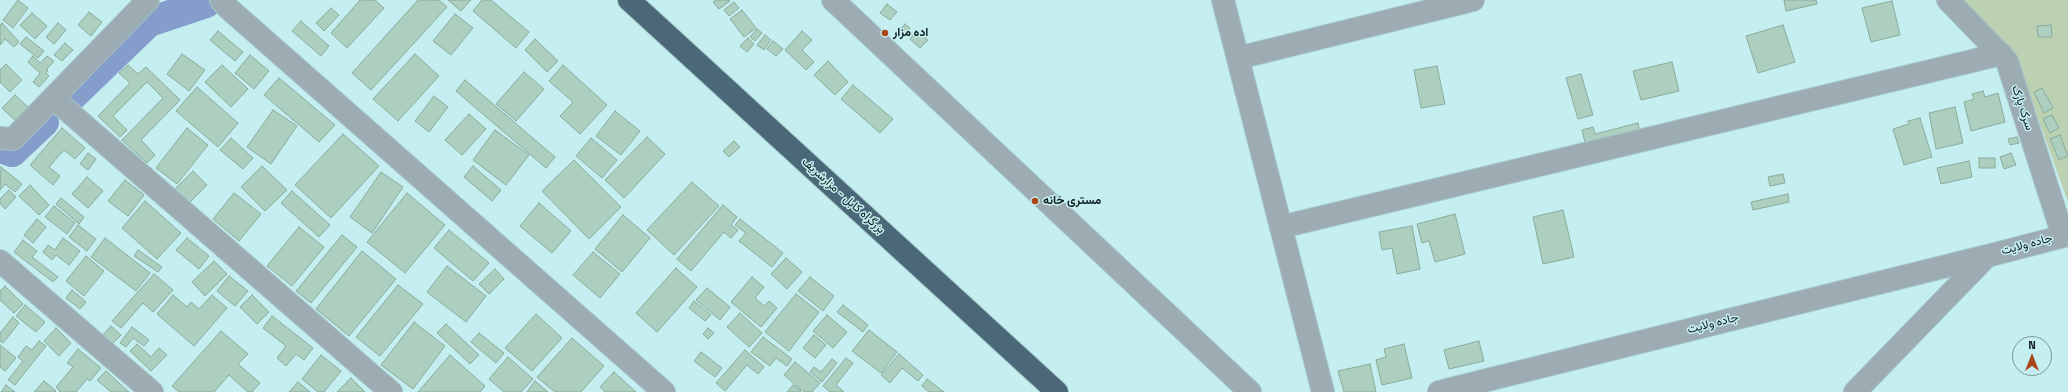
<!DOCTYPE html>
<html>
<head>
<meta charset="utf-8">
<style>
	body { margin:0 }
	#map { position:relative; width:2068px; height:392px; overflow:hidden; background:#c5eef0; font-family:"Titillium Web",sans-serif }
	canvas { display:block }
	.north { position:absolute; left:2012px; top:336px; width:40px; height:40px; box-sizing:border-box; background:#c5eef0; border:1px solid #7c9a9c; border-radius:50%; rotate:0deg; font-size:11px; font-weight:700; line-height:16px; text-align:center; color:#0e1d1e }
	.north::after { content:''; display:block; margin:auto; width:14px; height:18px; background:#ac461c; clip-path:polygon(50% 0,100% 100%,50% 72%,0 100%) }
</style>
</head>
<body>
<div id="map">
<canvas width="2068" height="392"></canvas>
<div class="north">N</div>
</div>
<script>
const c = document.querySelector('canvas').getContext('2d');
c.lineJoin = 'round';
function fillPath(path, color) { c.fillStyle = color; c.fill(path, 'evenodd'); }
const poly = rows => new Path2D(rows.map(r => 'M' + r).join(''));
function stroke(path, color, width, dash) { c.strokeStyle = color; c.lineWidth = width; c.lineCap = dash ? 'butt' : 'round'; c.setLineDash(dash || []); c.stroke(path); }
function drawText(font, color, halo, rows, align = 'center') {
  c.font = font + ' "Titillium Web",Vazirmatn,sans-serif'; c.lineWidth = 3; c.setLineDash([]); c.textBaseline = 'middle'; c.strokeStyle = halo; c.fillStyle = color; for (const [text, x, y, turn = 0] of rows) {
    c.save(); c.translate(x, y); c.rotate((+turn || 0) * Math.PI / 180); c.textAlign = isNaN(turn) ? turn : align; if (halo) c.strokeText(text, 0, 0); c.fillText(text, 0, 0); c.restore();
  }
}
fillPath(poly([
	[1959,0,2068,0,2068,202,2017,60]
]), '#bbd1b2');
stroke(poly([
	[68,100,149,22,206,3],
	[0,148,12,152,44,122]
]), '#859dcb', 30);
const building = poly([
	[18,0,28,8,13,28,3,20,18,0],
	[360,0,375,0,384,8,347,48,331,33,360,0],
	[418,0,439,0,447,7,371,90,352,73,418,0],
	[448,0,471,0,461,11,448,0],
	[482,0,491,0,529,32,516,48,473,11,482,0],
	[716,0,729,0,730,1,719,9,713,2,716,0],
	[1784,0,1816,0,1817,4,1786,11,1784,0],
	[1892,1,1900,35,1871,42,1862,8,1892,1],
	[734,2,739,8,729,16,724,10,734,2],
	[887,4,897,12,890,20,880,13,887,4],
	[331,8,339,15,324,31,316,23,331,8],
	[742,10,756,28,744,37,730,19,742,10],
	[89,12,102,22,91,36,78,25,89,12],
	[32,13,47,26,35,39,20,25,32,13],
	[455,14,473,28,451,55,433,41,455,14],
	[301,21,329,46,321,56,292,31,301,21],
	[2,23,19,42,14,47,5,39,0,45,0,25,2,23],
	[58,23,66,30,54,44,46,37,58,23],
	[905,24,910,28,905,34,900,30,905,24],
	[1783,25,1795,62,1758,73,1746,36,1783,25],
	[2051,25,2052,37,2038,37,2037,26,2051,25],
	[757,29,762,33,755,41,750,37,757,29],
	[917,30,928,40,920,48,910,39,917,30],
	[218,31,243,52,235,61,210,40,218,31],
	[802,31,812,40,802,50,814,62,806,70,785,50,802,31],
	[765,35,771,40,764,50,757,45,765,35],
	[26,37,44,51,38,58,20,44,26,37],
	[748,38,754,44,747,52,740,46,748,38],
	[535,39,558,61,547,72,525,50,535,39],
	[773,41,783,49,776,56,767,49,773,41],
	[65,43,73,50,62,61,54,55,65,43],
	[182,54,205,70,189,91,167,74,182,54],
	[415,54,439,76,398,121,373,99,415,54],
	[250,55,269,71,254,89,235,73,250,55],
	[33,56,40,63,47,56,54,61,47,69,48,70,46,73,49,76,39,87,33,82,40,73,28,62,33,56],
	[828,61,848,82,835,95,814,75,828,61],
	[1672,62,1679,91,1641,100,1633,71,1672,62],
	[6,64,22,80,10,92,0,82,0,70,6,64],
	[128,65,138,74,146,67,180,100,141,140,155,155,147,163,122,140,163,98,147,82,113,116,127,130,120,137,98,116,130,83,119,73,128,65],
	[222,65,248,89,231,107,205,82,222,65],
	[563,65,607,105,580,134,560,116,573,102,549,81,563,65],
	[1437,66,1445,104,1421,108,1414,70,1437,66],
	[524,72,544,89,516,121,496,104,524,72],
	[1581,74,1593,115,1578,119,1566,78,1581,74],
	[279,78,335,125,319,142,264,95,279,78],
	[465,80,555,157,546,168,456,91,465,80],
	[853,85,893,119,880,133,841,99,853,85],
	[197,87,238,123,218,147,176,111,197,87],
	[2042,88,2053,108,2044,113,2034,92,2042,88],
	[1983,91,1985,97,1998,93,2005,122,1971,131,1964,102,1974,99,1972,94,1983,91],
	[15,95,28,107,15,120,2,108,15,95],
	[434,96,448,107,429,132,415,121,434,96],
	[1955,107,1963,143,1936,149,1929,113,1955,107],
	[273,110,297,126,271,164,247,147,273,110],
	[615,111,640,131,621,155,596,136,615,111],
	[469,114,486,129,462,155,445,140,469,114],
	[2052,115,2059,128,2050,133,2043,119,2052,115],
	[1920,118,1932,157,1904,165,1893,129,1909,124,1908,121,1920,118],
	[1638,123,1641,137,1587,151,1582,130,1593,127,1595,134,1638,123],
	[62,128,85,148,75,159,64,150,49,167,60,176,53,185,30,165,62,128],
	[187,128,208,145,177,184,156,168,187,128],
	[495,130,529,155,506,185,473,160,495,130],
	[343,134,379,166,331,218,295,185,343,134],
	[2060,135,2068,156,2059,160,2050,139,2060,135],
	[647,137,665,154,624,198,605,180,647,137],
	[2017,137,2019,143,2010,145,2008,139,2017,137],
	[231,138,253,158,243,169,220,150,231,138],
	[591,138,617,160,602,178,576,156,591,138],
	[734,141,740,147,729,157,723,151,734,141],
	[88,153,96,159,88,170,80,164,88,153],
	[2011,153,2016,165,2004,169,2000,157,2011,153],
	[1979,158,1995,158,1995,168,1979,168,1979,158],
	[574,160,621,207,589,239,542,191,574,160],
	[1969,161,1972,177,1941,184,1937,168,1969,161],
	[262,166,287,190,265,211,241,187,262,166],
	[473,166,501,190,492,201,464,177,473,166],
	[1,167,22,184,15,192,5,184,0,190,1,167],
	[193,171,207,185,189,203,175,189,193,171],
	[381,172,403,187,372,233,350,217,381,172],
	[1783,174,1785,183,1770,186,1768,177,1783,174],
	[87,177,103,191,88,208,72,194,87,177],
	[125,180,144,195,128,216,108,201,125,180],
	[692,182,719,206,674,255,647,230,692,182],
	[30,185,49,205,39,215,19,196,30,185],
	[9,190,16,197,5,209,0,203,0,199,9,190],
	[292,191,330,225,319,237,281,203,292,191],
	[234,193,261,214,239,241,213,219,234,193],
	[407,193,445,225,405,273,367,242,407,193],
	[1788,194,1789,202,1753,210,1751,202,1788,194],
	[61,198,84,217,79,224,56,204,61,198],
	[145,201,181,233,157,259,122,228,145,201],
	[539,203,571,231,552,253,520,226,539,203],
	[723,205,737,217,731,225,738,230,731,238,724,232,691,271,677,259,723,205],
	[54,206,75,223,67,234,45,217,54,206],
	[1563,210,1574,257,1543,264,1533,217,1563,210],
	[1455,214,1465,254,1435,262,1429,241,1422,243,1417,224,1455,214],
	[623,215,650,238,622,272,595,249,623,215],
	[37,219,46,227,33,243,24,235,37,219],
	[740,219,783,253,772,267,739,241,746,233,735,225,740,219],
	[78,225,96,239,87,251,69,237,78,225],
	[1412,226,1420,269,1397,274,1392,248,1382,250,1379,232,1412,226],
	[299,227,324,247,292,286,267,266,299,227],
	[449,230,489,263,473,281,434,248,449,230],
	[342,235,357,247,311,303,296,291,342,235],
	[63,238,80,251,69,265,56,255,52,260,43,252,48,245,55,250,63,238],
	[105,238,150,273,136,291,91,257,105,238],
	[187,238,209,256,199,269,176,250,187,238],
	[23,240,37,251,32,257,58,277,53,282,14,252,23,240],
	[138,250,162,267,158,272,134,256,138,250],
	[362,251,396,279,349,336,316,309,362,251],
	[593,252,620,274,600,298,573,275,593,252],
	[86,256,104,271,84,296,66,281,86,256],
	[786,258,802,272,787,289,771,274,786,258],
	[214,261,227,274,205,296,192,282,214,261],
	[447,266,486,296,466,322,427,292,447,266],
	[676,268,697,287,657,332,636,313,676,268],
	[495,269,504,279,489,294,479,284,495,269],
	[154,274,173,290,153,312,143,303,121,328,112,321,154,274],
	[229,276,248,291,235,306,217,291,229,276],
	[752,277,764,287,755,298,764,306,769,301,777,308,761,327,731,302,752,277],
	[810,277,834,296,823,311,798,291,810,277],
	[398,285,423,304,380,356,356,337,398,285],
	[5,286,23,304,14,313,0,300,0,291,5,286],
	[707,288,730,307,720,320,696,300,707,288],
	[72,290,86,302,80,309,66,298,72,290],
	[796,294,819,312,789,351,765,332,796,294],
	[173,295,187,307,191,302,199,309,212,295,227,308,194,346,157,314,173,295],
	[252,295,269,312,257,324,240,307,252,295],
	[694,301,711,315,705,321,689,308,694,301],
	[25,305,45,322,36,332,16,316,25,305],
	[843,305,868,325,863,332,837,312,843,305],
	[740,313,762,333,749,347,727,327,740,313],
	[536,314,562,338,532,371,505,348,536,314],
	[827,315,847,332,833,348,813,331,827,315],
	[272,316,313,348,304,360,296,354,286,366,277,358,286,346,263,328,272,316],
	[13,317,19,323,3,343,0,341,0,333,13,317],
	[414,322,445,346,413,389,381,365,414,322],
	[446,324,479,355,470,364,437,333,446,324],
	[111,326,121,335,112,344,102,336,111,326],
	[132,327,149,340,144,346,133,338,126,347,120,343,132,327],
	[56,328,71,343,59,356,44,341,56,328],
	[708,328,714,333,708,339,703,334,708,328],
	[869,330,897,352,881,373,852,351,869,330],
	[221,331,248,354,238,364,260,383,252,392,248,392,229,375,214,392,179,392,172,386,221,331],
	[479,333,504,353,496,363,471,342,479,333],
	[814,335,826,345,815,358,803,348,814,335],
	[763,337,792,359,787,366,776,358,770,366,751,352,763,337],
	[572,338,604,366,581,392,555,392,537,377,572,338],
	[39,341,46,346,15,385,8,380,23,361,18,357,26,346,32,350,39,341],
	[1479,341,1484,361,1449,369,1444,350,1479,341],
	[137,344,151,357,159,348,167,355,151,371,130,351,137,344],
	[1404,344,1412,378,1382,385,1376,360,1386,357,1384,349,1404,344],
	[0,345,16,358,5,371,0,367,0,345],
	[78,349,101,368,90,381,87,379,76,392,59,392,60,391,56,387,73,367,67,363,78,349],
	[745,350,764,367,758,374,747,365,725,391,716,383,745,350],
	[701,352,722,368,715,377,694,361,701,352],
	[899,354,923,375,918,381,902,368,890,383,881,375,899,354],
	[321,355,341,371,324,392,318,392,302,379,321,355],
	[450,355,485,386,480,392,418,392,450,355],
	[508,357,533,379,521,392,504,392,489,379,508,357],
	[846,358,853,363,836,385,844,392,830,392,823,386,846,358],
	[832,359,837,363,822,382,810,372,814,367,821,372,832,359],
	[795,362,820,383,812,392,804,392,784,375,795,362],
	[1370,364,1376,392,1344,392,1338,371,1370,364],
	[106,371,129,392,111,392,97,380,106,371],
	[614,372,636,392,605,392,600,387,614,372],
	[351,378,365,392,337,392,351,378],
	[927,379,944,392,929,392,922,386,927,379],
	[44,381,56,391,55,392,34,392,44,381],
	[535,381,548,392,527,392,535,381],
	[298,382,310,392,289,392,298,382],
	[6,385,15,392,1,392,6,385],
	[793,385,801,391,800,392,787,392,793,385]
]);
fillPath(building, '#accfc0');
stroke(building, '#89ab9c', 1);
const minor = poly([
	[221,0,228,8,664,392],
	[833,0,1250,392],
	[1223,0,1323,392],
	[1948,0,2007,61,2063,236],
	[1238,58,1473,0],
	[53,98,391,392],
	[0,138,13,139,148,0],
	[1281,227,2001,54],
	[0,261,152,392],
	[1439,392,1987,256],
	[1855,392,1987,256,2068,235]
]);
const highway = poly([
	[629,0,1057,392]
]);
stroke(minor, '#a4c8ca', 24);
stroke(highway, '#a4c8ca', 24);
stroke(minor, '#9dabb2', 22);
stroke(highway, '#4a6877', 22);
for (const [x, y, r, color] of [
	[885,33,4,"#ac461c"],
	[1035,201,4,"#ac461c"]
]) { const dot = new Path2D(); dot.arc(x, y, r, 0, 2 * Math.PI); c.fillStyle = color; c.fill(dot); stroke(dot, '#c5eef0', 1.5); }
drawText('bold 12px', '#0e1d1e', '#c5eef0', [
	["اده مزار",893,33],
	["مستری خانه",1043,201]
], 'left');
drawText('12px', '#0e1d1e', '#c5eef0', [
	["سرک پارک",2022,108,72],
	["بزرگراه کابل - مزارشریف",843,196,42],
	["جاده ولایت",2027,245,-15],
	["جاده ولایت",1713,324,-14]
]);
</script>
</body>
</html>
